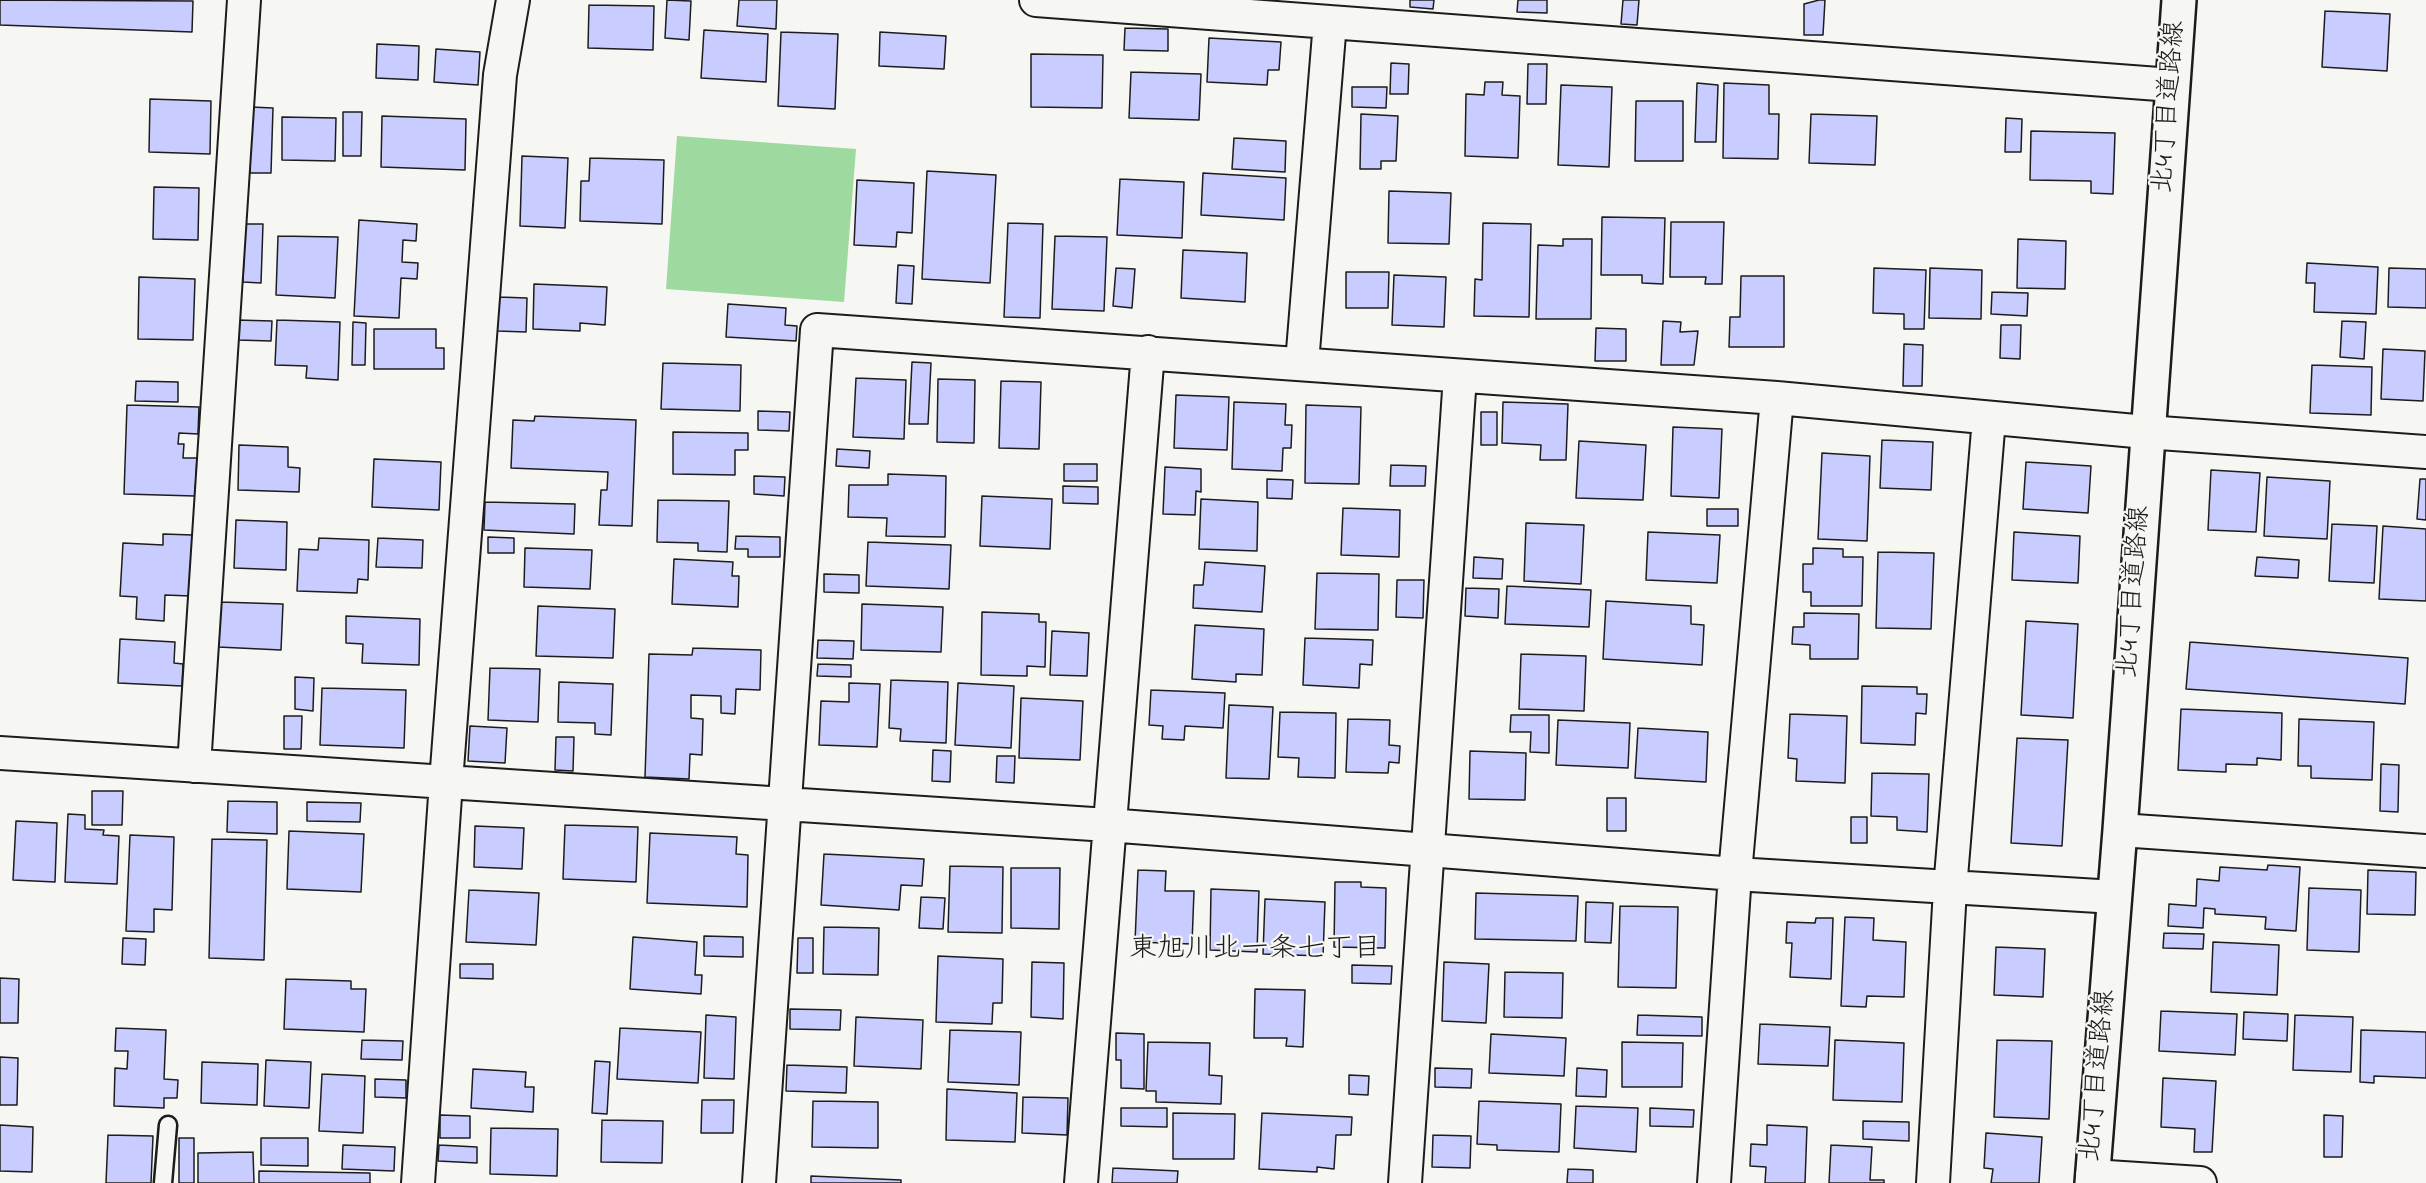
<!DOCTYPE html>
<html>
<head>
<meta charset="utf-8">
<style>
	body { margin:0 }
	canvas { display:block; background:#f6f6f2 }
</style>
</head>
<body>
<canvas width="2426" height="1183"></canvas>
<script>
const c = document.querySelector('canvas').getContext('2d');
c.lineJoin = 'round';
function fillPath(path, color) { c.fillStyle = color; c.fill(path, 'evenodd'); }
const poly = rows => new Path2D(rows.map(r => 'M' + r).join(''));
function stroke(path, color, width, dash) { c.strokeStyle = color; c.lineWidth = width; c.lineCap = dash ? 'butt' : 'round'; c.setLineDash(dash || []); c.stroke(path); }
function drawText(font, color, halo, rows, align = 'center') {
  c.font = font + ' "Indie Flower","Klee One",sans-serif'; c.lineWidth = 4.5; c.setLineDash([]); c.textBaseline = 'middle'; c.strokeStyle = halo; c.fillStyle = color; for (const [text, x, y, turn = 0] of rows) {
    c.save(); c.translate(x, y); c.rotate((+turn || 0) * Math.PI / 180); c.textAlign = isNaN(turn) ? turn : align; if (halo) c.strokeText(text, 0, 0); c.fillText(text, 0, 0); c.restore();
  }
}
fillPath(poly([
	[677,136,856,149,844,302,666,289]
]), '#9edaa0');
const building = poly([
	[0,0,193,1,192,32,0,25,0,0],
	[667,0,691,1,689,40,665,38,667,0],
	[739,0,777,0,776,29,737,26,739,0],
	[1410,0,1434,0,1433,9,1410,7,1410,0],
	[1518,0,1547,0,1547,13,1517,12,1518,0],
	[1623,0,1639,0,1637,25,1621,24,1623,0],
	[1819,0,1825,0,1823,35,1804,35,1804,4,1819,0],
	[589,5,654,6,653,50,588,48,589,5],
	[2325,11,2390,14,2387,71,2322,67,2325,11],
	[1125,28,1168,29,1168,51,1124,50,1125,28],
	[704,30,768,34,766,82,701,78,704,30],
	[781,32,838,34,835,109,778,106,781,32],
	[880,32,946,36,944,69,879,66,880,32],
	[1209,38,1281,42,1279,70,1268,70,1267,85,1207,82,1209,38],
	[377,44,419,46,418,80,376,78,377,44],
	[436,49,480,52,478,85,434,82,436,49],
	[1031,54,1103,55,1102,108,1031,107,1031,54],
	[1391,63,1409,64,1408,94,1390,94,1391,63],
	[1528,64,1547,64,1546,104,1527,104,1528,64],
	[1131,72,1201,74,1199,120,1129,118,1131,72],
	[1485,82,1503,82,1502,95,1520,96,1518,158,1465,156,1466,94,1484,95,1485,82],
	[1697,83,1718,85,1716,142,1695,142,1697,83],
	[1724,83,1769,85,1769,114,1779,114,1778,159,1723,158,1724,83],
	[1561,85,1612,87,1609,167,1558,165,1561,85],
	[1352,87,1387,87,1386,108,1352,107,1352,87],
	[150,99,211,101,210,154,149,152,150,99],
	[1636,101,1683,101,1683,161,1635,161,1636,101],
	[251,107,273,108,271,173,250,173,251,107],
	[343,112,362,112,361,156,343,156,343,112],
	[1361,114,1398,116,1396,161,1381,161,1381,169,1360,169,1361,114],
	[1811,114,1877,116,1875,165,1809,163,1811,114],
	[382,116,466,119,465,170,381,167,382,116],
	[282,117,336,118,335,161,282,160,282,117],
	[2006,118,2022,119,2021,152,2005,152,2006,118],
	[2031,131,2115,133,2113,194,2091,193,2091,181,2030,180,2031,131],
	[1234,138,1286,141,1285,172,1232,169,1234,138],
	[522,156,568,158,565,228,520,226,522,156],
	[590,158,664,160,662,224,580,221,581,181,589,181,590,158],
	[927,171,996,175,990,283,922,279,927,171],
	[1203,173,1286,178,1284,220,1201,215,1203,173],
	[1120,179,1184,182,1182,238,1117,235,1120,179],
	[857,180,914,183,912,233,897,232,896,247,854,245,857,180],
	[154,187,199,188,198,240,153,239,154,187],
	[1389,191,1451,193,1449,244,1388,243,1389,191],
	[1602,217,1665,218,1663,284,1642,283,1642,275,1601,275,1602,217],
	[359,220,417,224,416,241,403,240,402,262,418,263,417,279,401,278,399,318,354,316,359,220],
	[1671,222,1724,222,1722,284,1705,284,1706,277,1670,277,1671,222],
	[1008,223,1043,224,1040,318,1004,317,1008,223],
	[1483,223,1531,224,1529,317,1474,316,1475,279,1482,280,1483,223],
	[245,224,263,224,261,283,243,282,245,224],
	[278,236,338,237,335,298,276,295,278,236],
	[1055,236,1107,237,1104,311,1052,309,1055,236],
	[1563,239,1592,239,1591,319,1536,319,1538,245,1563,246,1563,239],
	[2018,239,2066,241,2065,289,2017,288,2018,239],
	[1183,250,1247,253,1245,302,1181,298,1183,250],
	[2307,263,2378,267,2376,314,2314,312,2315,283,2306,283,2307,263],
	[898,265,914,266,912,304,896,303,898,265],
	[1116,268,1135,269,1132,308,1113,306,1116,268],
	[1874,268,1926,270,1924,329,1904,329,1904,314,1873,313,1874,268],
	[1930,268,1982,270,1981,319,1929,318,1930,268],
	[2389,268,2426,269,2426,308,2388,307,2389,268],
	[1346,272,1389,272,1388,308,1346,308,1346,272],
	[1394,275,1446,277,1444,327,1392,325,1394,275],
	[1741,276,1784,276,1784,347,1729,347,1730,317,1740,317,1741,276],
	[139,277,195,279,193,340,138,339,139,277],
	[534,284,607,287,605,325,580,323,580,331,533,329,534,284],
	[1992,292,2028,293,2027,316,1991,314,1992,292],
	[499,297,527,298,526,332,497,331,499,297],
	[728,304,786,308,785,325,797,326,796,341,726,337,728,304],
	[237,320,272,321,271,341,237,340,237,320],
	[277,320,340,322,338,380,306,378,307,366,275,365,277,320],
	[1663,321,1681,322,1680,332,1698,331,1694,365,1661,365,1663,321],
	[2342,321,2366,322,2364,359,2340,357,2342,321],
	[353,322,366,323,365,365,352,365,353,322],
	[2001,325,2021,325,2020,359,2000,358,2001,325],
	[1596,328,1626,329,1626,361,1595,361,1596,328],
	[374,329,436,329,436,348,444,348,444,369,374,369,374,329],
	[1904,344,1923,345,1922,386,1903,386,1904,344],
	[2383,349,2425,351,2423,401,2381,399,2383,349],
	[912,362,931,363,928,424,909,424,912,362],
	[663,363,741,365,740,411,661,409,663,363],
	[2312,365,2372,367,2371,415,2310,413,2312,365],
	[856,378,906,380,904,439,853,437,856,378],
	[938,379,975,380,974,443,937,442,938,379],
	[136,381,178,382,178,402,135,401,136,381],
	[1001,381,1041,382,1039,449,999,448,1001,381],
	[1176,395,1229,397,1227,450,1174,448,1176,395],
	[1234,402,1286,404,1285,425,1292,425,1291,448,1283,448,1282,471,1232,469,1234,402],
	[1503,402,1568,404,1566,460,1540,460,1541,445,1502,443,1503,402],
	[127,405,199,407,198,434,179,433,178,444,184,444,183,458,197,458,195,496,124,494,127,405],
	[1306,405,1361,407,1359,484,1305,483,1306,405],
	[758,411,790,412,789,431,758,430,758,411],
	[1481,412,1497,412,1497,445,1481,445,1481,412],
	[535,416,636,420,632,526,599,525,601,490,607,490,608,472,511,468,513,420,534,421,535,416],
	[1673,427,1722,429,1719,498,1671,496,1673,427],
	[673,432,748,433,748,450,735,450,735,475,673,474,673,432],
	[1882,440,1933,442,1931,490,1880,488,1882,440],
	[1579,441,1646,445,1643,500,1576,498,1579,441],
	[239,445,288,447,288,467,300,468,299,492,238,490,239,445],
	[837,449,870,451,869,468,836,466,837,449],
	[1822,453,1870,456,1867,541,1818,539,1822,453],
	[374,459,441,462,439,510,372,507,374,459],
	[2026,462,2091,466,2088,513,2023,509,2026,462],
	[1064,464,1097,464,1097,481,1064,481,1064,464],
	[1391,465,1426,466,1425,486,1390,486,1391,465],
	[1165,467,1201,469,1201,492,1196,491,1195,515,1163,514,1165,467],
	[2211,470,2260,473,2256,532,2208,530,2211,470],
	[888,474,946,476,945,537,886,536,887,518,848,517,849,485,888,485,888,474],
	[754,476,785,477,784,496,754,494,754,476],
	[2267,477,2330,481,2327,539,2264,536,2267,477],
	[1267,479,1293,480,1292,499,1267,498,1267,479],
	[2420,479,2426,479,2426,520,2417,519,2420,479],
	[1063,486,1098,487,1098,504,1063,503,1063,486],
	[982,496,1052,499,1050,549,980,546,982,496],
	[1201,499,1258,502,1257,551,1199,549,1201,499],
	[658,500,729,501,727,552,698,551,698,543,657,542,658,500],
	[485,502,575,504,574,534,484,530,485,502],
	[1343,508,1400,510,1399,557,1341,555,1343,508],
	[1707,509,1738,509,1738,526,1707,526,1707,509],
	[236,520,287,522,286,570,234,568,236,520],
	[1526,523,1584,525,1581,584,1524,581,1526,523],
	[2332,524,2377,526,2374,583,2329,581,2332,524],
	[2383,526,2426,529,2426,601,2379,599,2383,526],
	[1648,532,1720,535,1717,583,1646,580,1648,532],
	[2014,532,2080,536,2078,583,2012,580,2014,532],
	[163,534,193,535,190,596,165,595,164,621,136,619,137,597,120,596,123,543,163,545,163,534],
	[736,536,780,537,780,557,748,557,748,549,735,549,736,536],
	[488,537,514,538,514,553,488,553,488,537],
	[319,538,369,540,368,580,358,579,357,593,297,591,299,549,318,550,319,538],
	[378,538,423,540,422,568,376,567,378,538],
	[868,542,951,545,949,589,866,586,868,542],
	[525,548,592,550,590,589,524,587,525,548],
	[1813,548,1843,549,1843,557,1863,557,1862,606,1811,606,1811,592,1803,592,1803,564,1813,564,1813,548],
	[1878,552,1934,553,1931,629,1876,628,1878,552],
	[1474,557,1503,559,1502,579,1473,578,1474,557],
	[2257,557,2299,560,2298,578,2255,576,2257,557],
	[674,559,733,562,732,576,739,576,738,607,672,604,674,559],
	[1205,562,1265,566,1262,612,1193,608,1194,585,1203,585,1205,562],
	[1317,573,1379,574,1378,630,1315,629,1317,573],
	[824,574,859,575,859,593,824,592,824,574],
	[1397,580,1424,580,1423,618,1396,617,1397,580],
	[1507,586,1591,590,1589,627,1505,624,1507,586],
	[1466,588,1499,589,1498,618,1465,616,1466,588],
	[1606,601,1691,606,1691,624,1704,625,1702,665,1603,659,1606,601],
	[220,602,283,604,281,650,218,647,220,602],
	[862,604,943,607,941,652,861,650,862,604],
	[538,606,615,609,613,658,536,656,538,606],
	[982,612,1039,614,1039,622,1046,622,1045,667,1027,666,1027,676,981,675,982,612],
	[1804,613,1859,614,1858,659,1810,659,1810,645,1792,644,1793,627,1804,627,1804,613],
	[346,616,420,619,419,665,362,663,363,644,346,643,346,616],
	[2026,621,2078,624,2073,718,2021,715,2026,621],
	[1195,625,1264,629,1262,675,1236,674,1236,682,1192,679,1195,625],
	[1052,631,1089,633,1087,676,1050,675,1052,631],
	[1305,638,1373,640,1372,665,1360,664,1359,688,1303,685,1305,638],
	[120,639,175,642,174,663,183,664,182,686,118,683,120,639],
	[818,640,854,641,853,659,817,658,818,640],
	[2190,642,2408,658,2405,704,2186,689,2190,642],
	[693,648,761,650,760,690,736,689,735,714,721,713,721,696,691,695,691,718,703,719,702,755,690,754,689,779,645,777,649,654,692,655,693,648],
	[1521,654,1586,656,1584,711,1519,709,1521,654],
	[818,664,851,665,851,677,817,676,818,664],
	[490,668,540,669,538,722,488,720,490,668],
	[295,677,314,678,313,711,295,709,295,677],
	[891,680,948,682,946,743,900,741,901,729,889,728,891,680],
	[559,682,613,684,611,735,595,734,595,723,558,722,559,682],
	[849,683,880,684,877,747,819,745,821,701,849,702,849,683],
	[958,683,1014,686,1011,748,955,745,958,683],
	[1862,686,1917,687,1917,694,1927,694,1926,714,1916,713,1915,745,1861,743,1862,686],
	[322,688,406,690,404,748,320,745,322,688],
	[1151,690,1225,693,1223,728,1185,726,1184,740,1162,739,1163,726,1149,725,1151,690],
	[1021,698,1083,701,1080,760,1019,758,1021,698],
	[1229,705,1273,707,1269,779,1226,778,1229,705],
	[2181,709,2282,713,2281,760,2257,758,2257,765,2226,764,2226,772,2178,770,2181,709],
	[1280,712,1336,713,1335,778,1298,777,1299,758,1278,757,1280,712],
	[1790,714,1847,716,1845,783,1796,781,1797,759,1788,758,1790,714],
	[1511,715,1549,715,1549,753,1530,752,1531,732,1510,732,1511,715],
	[284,716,302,716,301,749,284,749,284,716],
	[1348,719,1390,720,1389,745,1400,746,1399,763,1389,762,1388,773,1346,772,1348,719],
	[2299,719,2374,722,2372,780,2311,778,2311,766,2298,766,2299,719],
	[1558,720,1630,723,1628,768,1556,765,1558,720],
	[470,726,507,728,505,763,468,761,470,726],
	[1638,728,1708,732,1706,782,1635,778,1638,728],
	[556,737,574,737,573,771,555,770,556,737],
	[2017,738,2068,740,2062,846,2011,843,2017,738],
	[933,750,951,751,950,782,932,781,933,750],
	[1470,751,1526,753,1525,800,1469,799,1470,751],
	[997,756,1015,756,1014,783,996,782,997,756],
	[2381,764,2399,765,2398,812,2380,811,2381,764],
	[1872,773,1929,774,1927,832,1897,830,1897,817,1871,816,1872,773],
	[92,791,123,791,122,825,92,825,92,791],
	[1607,798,1626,798,1626,831,1607,831,1607,798],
	[228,801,277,802,277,834,227,832,228,801],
	[307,802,361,803,360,822,307,821,307,802],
	[68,814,85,815,85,829,104,830,103,835,119,836,117,884,65,882,68,814],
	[1851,817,1867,817,1867,843,1851,843,1851,817],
	[16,821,57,823,55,882,13,880,16,821],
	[565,825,638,827,636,882,563,879,565,825],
	[475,826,524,828,522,869,474,867,475,826],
	[289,831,364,834,361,892,287,889,289,831],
	[650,833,737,837,736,854,748,855,747,907,647,903,650,833],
	[130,835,174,837,172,910,154,909,154,932,126,931,130,835],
	[212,839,267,840,264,960,209,958,212,839],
	[824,854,924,859,922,886,901,885,899,910,821,905,824,854],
	[2268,865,2300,867,2296,931,2265,929,2266,917,2215,914,2215,909,2204,908,2203,928,2168,926,2169,904,2196,906,2197,879,2219,881,2220,867,2267,870,2268,865],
	[950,866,1003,867,1002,933,948,932,950,866],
	[1011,868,1060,868,1059,929,1011,928,1011,868],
	[1138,870,1166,871,1165,891,1194,891,1192,944,1135,942,1138,870],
	[2368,870,2416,872,2415,915,2367,914,2368,870],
	[1335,882,1361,882,1361,887,1386,888,1385,948,1334,947,1335,882],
	[2309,888,2361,890,2359,952,2307,950,2309,888],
	[1211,889,1259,891,1257,952,1210,950,1211,889],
	[469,890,539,893,536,945,466,942,469,890],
	[1476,893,1578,896,1576,941,1475,939,1476,893],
	[921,897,945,898,943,929,919,928,921,897],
	[1265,899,1325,902,1323,956,1263,954,1265,899],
	[1586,902,1613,903,1611,943,1585,942,1586,902],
	[1620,906,1678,907,1676,988,1618,987,1620,906],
	[1845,917,1874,918,1873,940,1906,942,1904,997,1867,996,1866,1007,1841,1006,1845,917],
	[1816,918,1833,918,1831,979,1790,977,1792,943,1786,943,1787,922,1815,923,1816,918],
	[824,927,879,928,878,975,823,974,824,927],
	[2164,933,2204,934,2203,949,2163,948,2164,933],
	[704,936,743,937,743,957,704,956,704,936],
	[633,937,697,942,695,975,702,975,701,994,630,989,633,937],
	[123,938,146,939,145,965,122,964,123,938],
	[798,938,813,938,813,973,797,973,798,938],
	[2213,942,2279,945,2277,995,2211,992,2213,942],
	[1996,947,2045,949,2043,997,1994,995,1996,947],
	[938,956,1003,959,1002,1003,993,1003,992,1024,936,1022,938,956],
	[1032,962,1064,963,1063,1019,1031,1017,1032,962],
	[1444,962,1489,964,1486,1023,1442,1021,1444,962],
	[460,964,493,964,493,979,460,978,460,964],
	[1352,965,1392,966,1391,984,1352,983,1352,965],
	[1505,972,1563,973,1562,1018,1504,1017,1505,972],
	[0,978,19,979,18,1023,0,1023,0,978],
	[286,979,351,981,351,989,366,989,364,1032,284,1029,286,979],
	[1255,989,1305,990,1303,1047,1286,1046,1287,1038,1254,1038,1255,989],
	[790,1009,841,1010,840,1030,790,1029,790,1009],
	[2161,1011,2237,1014,2235,1055,2159,1051,2161,1011],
	[2244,1012,2288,1014,2287,1041,2243,1039,2244,1012],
	[706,1015,736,1017,734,1079,704,1078,706,1015],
	[1638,1015,1702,1017,1702,1036,1637,1035,1638,1015],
	[2295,1015,2353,1017,2351,1072,2293,1070,2295,1015],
	[856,1017,923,1020,921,1069,854,1066,856,1017],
	[1760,1024,1830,1027,1828,1066,1758,1064,1760,1024],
	[116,1028,166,1030,164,1079,178,1080,177,1098,164,1098,164,1108,114,1106,115,1068,127,1069,128,1051,115,1051,116,1028],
	[620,1028,701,1032,698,1083,617,1079,620,1028],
	[950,1030,1021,1032,1019,1085,948,1082,950,1030],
	[2361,1030,2426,1032,2426,1078,2374,1076,2374,1083,2360,1082,2361,1030],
	[1116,1033,1144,1034,1144,1089,1121,1088,1121,1060,1116,1060,1116,1033],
	[1491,1034,1566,1038,1564,1076,1489,1073,1491,1034],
	[362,1040,403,1041,402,1060,361,1059,362,1040],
	[1835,1040,1904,1043,1902,1102,1833,1100,1835,1040],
	[1997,1040,2052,1041,2049,1119,1994,1117,1997,1040],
	[1148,1042,1210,1043,1209,1075,1222,1076,1221,1104,1156,1102,1156,1091,1146,1091,1148,1042],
	[1622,1042,1683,1043,1682,1087,1622,1087,1622,1042],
	[0,1057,18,1058,17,1105,0,1105,0,1057],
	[266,1060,311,1062,309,1108,264,1106,266,1060],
	[595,1061,610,1062,607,1114,592,1113,595,1061],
	[202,1062,258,1064,257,1105,201,1103,202,1062],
	[787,1065,847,1067,846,1093,786,1091,787,1065],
	[1435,1068,1472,1069,1471,1088,1435,1087,1435,1068],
	[1577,1068,1607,1070,1606,1097,1576,1096,1577,1068],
	[473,1069,526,1072,525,1087,534,1087,533,1112,471,1108,473,1069],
	[322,1074,365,1076,363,1133,319,1131,322,1074],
	[1349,1075,1369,1076,1368,1095,1349,1094,1349,1075],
	[2163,1078,2216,1081,2212,1152,2194,1152,2195,1129,2161,1127,2163,1078],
	[375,1079,406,1080,406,1098,375,1097,375,1079],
	[947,1089,1017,1093,1015,1142,946,1140,947,1089],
	[1023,1097,1068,1098,1067,1135,1022,1133,1023,1097],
	[702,1100,734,1100,733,1133,701,1133,702,1100],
	[813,1101,878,1102,878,1148,812,1147,813,1101],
	[1479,1101,1561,1104,1559,1152,1497,1150,1497,1145,1477,1144,1479,1101],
	[1576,1106,1638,1108,1636,1152,1574,1148,1576,1106],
	[1121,1108,1167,1108,1167,1127,1121,1126,1121,1108],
	[1650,1108,1694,1110,1693,1127,1650,1126,1650,1108],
	[1173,1113,1235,1114,1234,1159,1173,1159,1173,1113],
	[1262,1113,1352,1117,1351,1135,1336,1135,1334,1169,1317,1167,1317,1172,1259,1169,1262,1113],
	[440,1115,470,1116,470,1138,440,1138,440,1115],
	[2324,1115,2343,1116,2342,1157,2324,1157,2324,1115],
	[602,1120,663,1121,662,1163,601,1162,602,1120],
	[1863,1121,1909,1122,1909,1141,1863,1139,1863,1121],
	[0,1125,33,1127,32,1172,0,1171,0,1125],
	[1767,1125,1807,1127,1805,1183,1765,1183,1766,1167,1750,1166,1751,1144,1767,1145,1767,1125],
	[491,1128,558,1129,557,1176,490,1174,491,1128],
	[1986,1133,2042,1137,2039,1183,1991,1183,1993,1169,1984,1168,1986,1133],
	[108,1135,153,1136,151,1183,106,1183,108,1135],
	[1433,1135,1471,1136,1470,1168,1432,1167,1433,1135],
	[179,1138,194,1138,194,1183,179,1183,179,1138],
	[261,1138,308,1138,308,1166,261,1165,261,1138],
	[343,1145,395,1147,394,1171,342,1169,343,1145],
	[439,1145,477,1147,477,1163,438,1161,439,1145],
	[1831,1145,1872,1147,1870,1180,1884,1180,1884,1183,1829,1183,1831,1145],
	[253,1152,254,1183,198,1183,198,1153,253,1152],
	[1113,1168,1178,1171,1177,1183,1112,1183,1113,1168],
	[1568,1169,1593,1170,1593,1183,1567,1183,1568,1169],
	[259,1171,370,1173,370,1183,259,1183,259,1171],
	[811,1176,901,1180,901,1183,811,1183,811,1176]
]);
fillPath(building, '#c9ccfe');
stroke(building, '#1c1c1c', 1.5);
const lane = poly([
	[163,1183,168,1125]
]);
const street = poly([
	[1036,0,2172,85],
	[1302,363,1330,22],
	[0,753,1108,825,1735,874,2115,897],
	[194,766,244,0],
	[2120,830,2426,851],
	[2092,1176,2200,1183],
	[418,1183,446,782,500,75,513,0],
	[759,1183,817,330,1777,398,2146,432,2426,452],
	[1081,1183,1148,352],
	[1405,1183,1460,376],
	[1714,1183,1735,874,1777,398],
	[1933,1183,1950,889,1989,418]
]);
const secondary = poly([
	[2092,1183,2120,830,2179,0]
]);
stroke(lane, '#1c1c1c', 21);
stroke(street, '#1c1c1c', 36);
stroke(secondary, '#1c1c1c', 38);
stroke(lane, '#f6f6f2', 16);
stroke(street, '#f6f6f2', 32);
stroke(secondary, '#f6f6f2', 33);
drawText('27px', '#1c1c1c', '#f6f6f2', [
	["北4丁目道路線",2171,107,-86],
	["北4丁目道路線",2136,592,-86],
	["北4丁目道路線",2100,1076,-85]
]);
drawText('28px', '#1c1c1c', '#f6f6f2', [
	["東旭川北一条七丁目",1255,951]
]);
</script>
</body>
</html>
